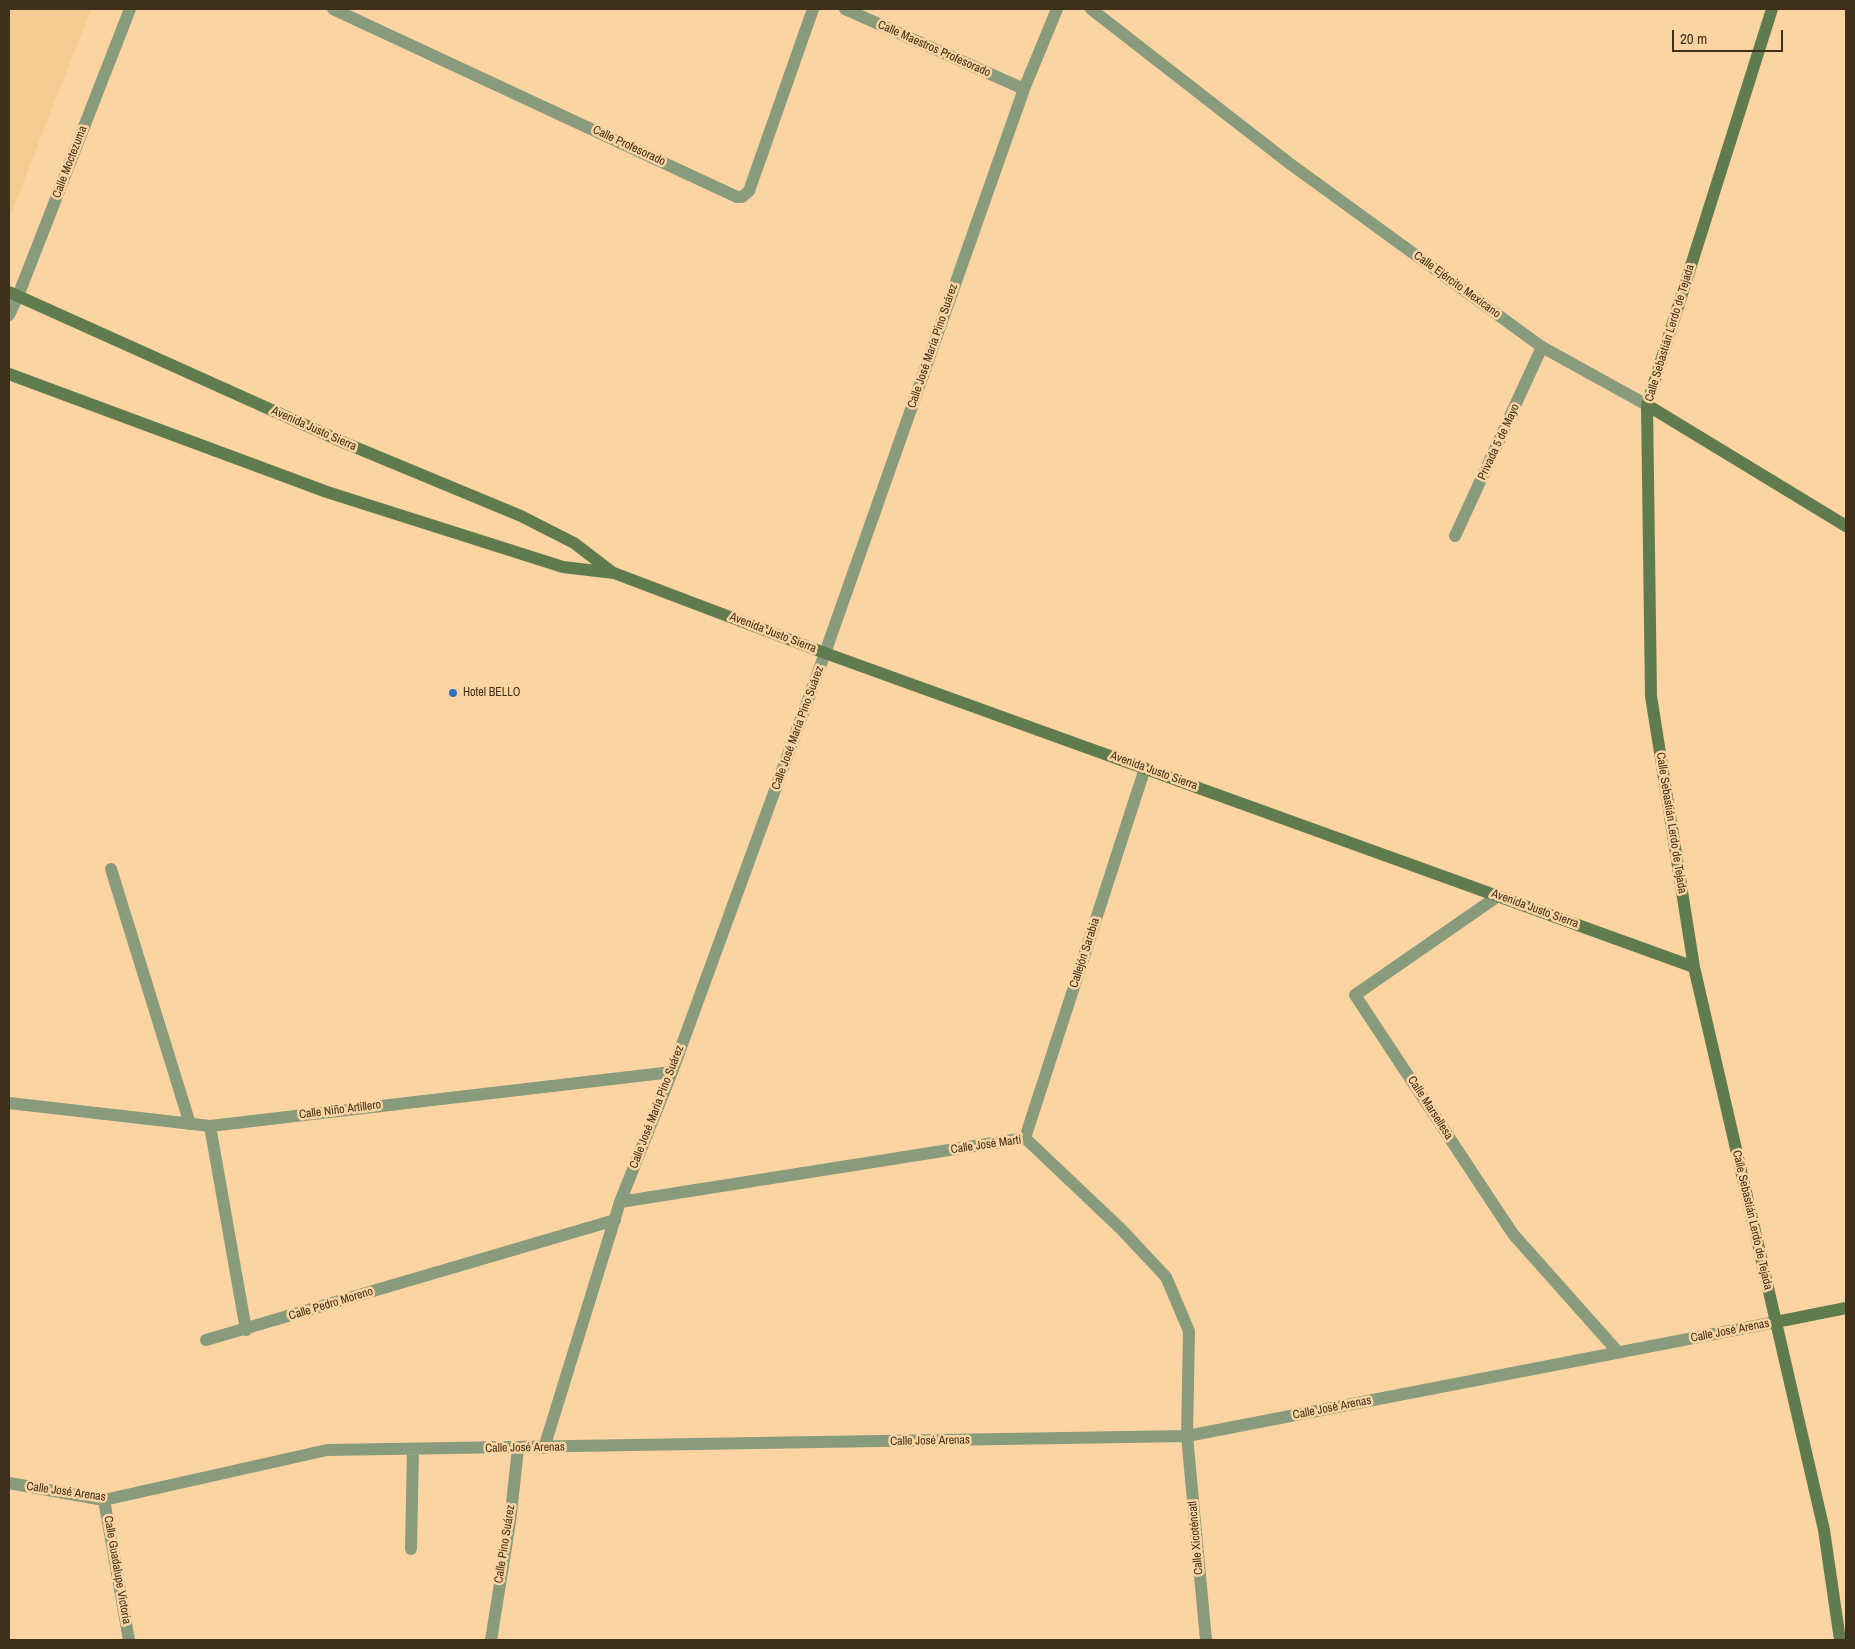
<!DOCTYPE html>
<html>
<head>
<meta charset="utf-8">
<style>
	body { margin:0 }
	#map { position:relative; width:1855px; height:1649px; overflow:hidden; background:#fbd4a1; font-family:"Archivo Narrow",sans-serif }
	canvas { display:block }
	.frame { position:absolute; inset:0; border:10px solid #3f301b; pointer-events:none }
	.scale { position:absolute; left:1672px; top:30px; width:111px; height:22px; box-sizing:border-box; border:2px solid #3f301b; border-top:0; padding-left:6px; font-size:15px; line-height:18px; white-space:nowrap; color:#3f301b; -webkit-text-stroke:4px #fbd4a1; paint-order:stroke }
</style>
</head>
<body>
<div id="map">
<canvas width="1855" height="1649"></canvas>
<div class="frame"></div>
<div class="scale">20 m</div>
</div>
<script>
const c = document.querySelector('canvas').getContext('2d');
c.lineJoin = 'round';
function fillPath(path, color) { c.fillStyle = color; c.fill(path, 'evenodd'); }
const poly = rows => new Path2D(rows.map(r => 'M' + r).join(''));
function stroke(path, color, width, dash) { c.strokeStyle = color; c.lineWidth = width; c.lineCap = dash ? 'butt' : 'round'; c.setLineDash(dash || []); c.stroke(path); }
function drawText(font, color, halo, rows, align = 'center') {
  c.font = font + ' "Archivo Narrow",sans-serif'; c.lineWidth = 5; c.setLineDash([]); c.textBaseline = 'middle'; c.strokeStyle = halo; c.fillStyle = color; for (const [text, x, y, turn = 0] of rows) {
    c.save(); c.translate(x, y); c.rotate((+turn || 0) * Math.PI / 180); c.textAlign = isNaN(turn) ? turn : align; if (halo) c.strokeText(text, 0, 0); c.fillText(text, 0, 0); c.restore();
  }
}
fillPath(poly([
	[9,9,91,9,9,219]
]), '#f6cb91');
stroke(poly([
	[1455,536,1542,347],
	[1498,896,1355,995,1513,1234,1618,1352],
	[9,1103,210,1126,672,1072],
	[210,1126,246,1330],
	[1025,1138,1145,768],
	[1025,1138,1121,1229,1166,1277,1189,1331,1187,1436],
	[620,1202,1025,1138]
]), '#889b7c', 12);
stroke(poly([
	[333,9,737,197,742,197,749,191,813,9],
	[845,9,1024,89],
	[1091,9,1289,163,1542,347,1647,405],
	[9,315,18,296,130,9],
	[111,869,190,1124],
	[206,1340,615,1220],
	[1187,1436,1206,1640],
	[544,1448,620,1202,672,1072,825,653,1024,89,1057,9],
	[9,1483,104,1500,327,1450,1187,1436,1776,1322],
	[104,1500,129,1640],
	[411,1549,413,1449],
	[491,1640,510,1522,518,1448]
]), '#889b7c', 12);
stroke(poly([
	[1772,9,1647,405,1651,696,1694,967,1824,1530,1840,1640],
	[9,292,345,443,521,516,574,543,612,572],
	[9,374,327,492,563,567,614,573,825,653,1694,967],
	[1647,405,1846,526],
	[1776,1322,1846,1308]
]), '#607c4e', 12);
for (const [x, y, r, color] of [
	[453,693,5,"#2b73c4"]
]) { const dot = new Path2D(); dot.arc(x, y, r, 0, 2 * Math.PI); c.fillStyle = color; c.fill(dot); stroke(dot, '#fbd4a1', 2); }
drawText('12px', '#3f301b', '#fbd4a1', [
	["Calle Maestros Profesorado",934,49,24],
	["Calle Profesorado",629,146,25],
	["Calle Moctezuma",70,162,-69],
	["Calle Ejército Mexicano",1457,285,36],
	["Calle Sebastián Lerdo de Tejada",1670,333,-73],
	["Calle José María Pino Suárez",933,346,-71],
	["Avenida Justo Sierra",314,429,24],
	["Privada 5 de Mayo",1499,442,-65],
	["Avenida Justo Sierra",773,633,21],
	["Calle José María Pino Suárez",798,728,-70],
	["Avenida Justo Sierra",1154,771,20],
	["Calle Sebastián Lerdo de Tejada",1671,823,81],
	["Avenida Justo Sierra",1535,909,20],
	["Callejón Sarabia",1085,953,-72],
	["Calle José María Pino Suárez",657,1107,-69],
	["Calle Marsellesa",1430,1108,57],
	["Calle Niño Artillero",340,1110,-7],
	["Calle José Martí",986,1145,-8],
	["Calle Sebastián Lerdo de Tejada",1752,1220,77],
	["Calle Pedro Moreno",331,1304,-17],
	["Calle José Arenas",1730,1331,-11],
	["Calle José Arenas",1332,1408,-11],
	["Calle José Arenas",930,1441,-1],
	["Calle José Arenas",525,1448,-1],
	["Calle José Arenas",66,1492,8],
	["Calle Xicoténcatl",1196,1538,-95],
	["Calle Pino Suárez",505,1544,-81],
	["Calle Guadalupe Victoria",117,1570,80]
]);
drawText('12px', '#3f301b', '#fbd4a1', [
	["Hotel BELLO",463,693]
], 'left');
</script>
</body>
</html>
